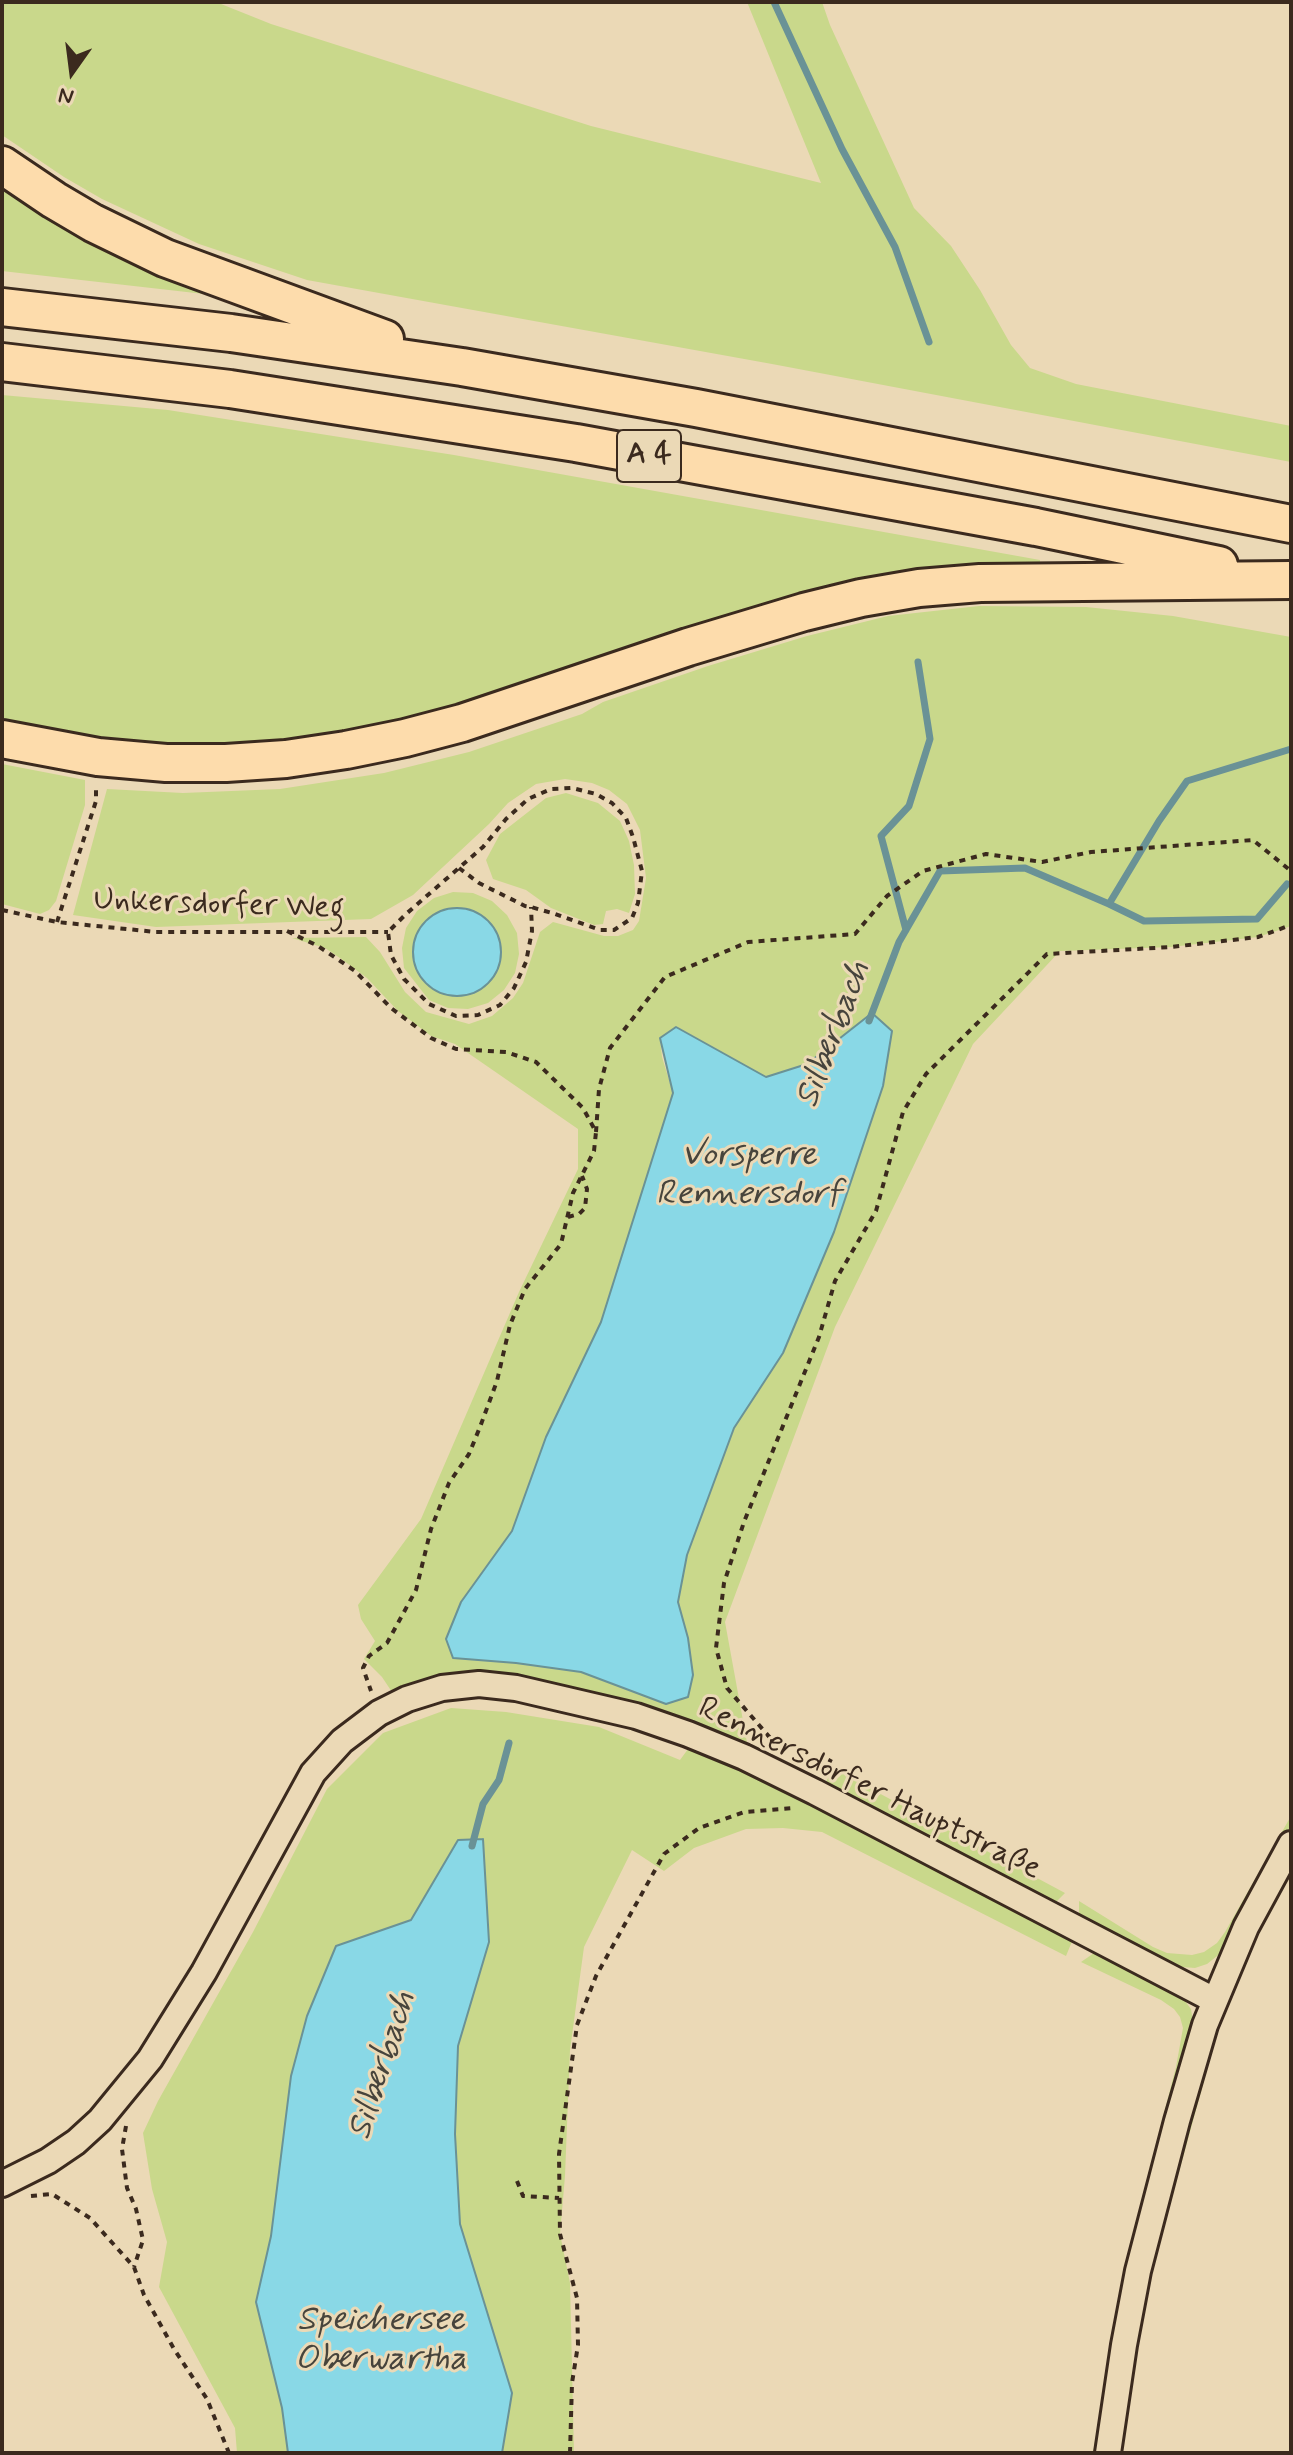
<!DOCTYPE html>
<html>
<head>
<meta charset="utf-8">
<style>
	body { margin:0 }
	#map { position:relative; width:1293px; height:2455px; overflow:hidden; background:#ebd9b6; font-family:Mynerve,sans-serif }
	canvas { display:block }
	.frame { position:absolute; inset:0; border:4px solid #3b2a1e; pointer-events:none }
	.north { position:absolute; left:32px; top:32px; width:80px; height:80px; -webkit-text-stroke:6px #ebd9b6; paint-order:stroke; rotate:194deg; font-size:22px; font-weight:700; line-height:32px; text-align:center; color:#3b2a1e }
	.north::after { content:''; display:block; margin:auto; width:28px; height:36px; background:#3b2a1e; clip-path:polygon(50% 0,100% 100%,50% 72%,0 100%) }
</style>
</head>
<body>
<div id="map">
<canvas width="1293" height="2455"></canvas>
<div class="frame"></div>
<div class="north">N</div>
</div>
<script>
const c = document.querySelector('canvas').getContext('2d');
c.lineJoin = 'round';
function fillPath(path, color) { c.fillStyle = color; c.fill(path, 'evenodd'); }
const poly = rows => new Path2D(rows.map(r => 'M' + r).join(''));
function stroke(path, color, width, dash) { c.strokeStyle = color; c.lineWidth = width; c.lineCap = dash ? 'butt' : 'round'; c.setLineDash(dash || []); c.stroke(path); }
function drawText(font, color, halo, rows, align = 'center') {
  c.font = font + ' Mynerve,sans-serif'; c.lineWidth = 6; c.setLineDash([]); c.textBaseline = 'middle'; c.strokeStyle = halo; c.fillStyle = color; for (const [text, x, y, turn = 0] of rows) {
    c.save(); c.translate(x, y); c.rotate((+turn || 0) * Math.PI / 180); c.textAlign = isNaN(turn) ? turn : align; if (halo) c.strokeText(text, 0, 0); c.fillText(text, 0, 0); c.restore();
  }
}
fillPath(poly([
	[2,2,216,2,271,24,591,126,821,183,747,2,822,2,830,25,914,208,951,246,980,290,1011,345,1030,368,1076,384,1291,426,1291,462,772,364,307,280,199,244,102,199,64,177,2,135],
	[2,186,40,212,88,239,206,289,204,294,2,271],
	[2,395,168,410,454,455,1040,560,1040,566,975,566,878,575,794,596,555,676,422,717,356,732,252,745,170,747,96,741,2,723],
	[979,606,1086,607,1173,616,1291,637,1291,926,1258,937,1171,947,1060,951,973,1044,835,1327,725,1622,748,1748,600,1696,394,1695,382,1677,364,1659,375,1641,361,1619,358,1605,421,1519,519,1292,578,1169,578,1129,455,1044,431,1036,398,1011,367,978,340,958,325,948,292,938,366,937,380,952,405,992,426,1012,469,1024,492,1016,513,998,523,983,540,932,553,922,604,936,618,936,633,930,639,921,646,878,640,830,627,804,609,790,592,783,565,779,536,784,508,803,489,824,413,895,371,919,156,927,73,915,107,789,183,793,280,789,384,773,469,752,582,714,603,702,708,666,807,636,888,616],
	[871,1014,892,1031,883,1086,834,1232,783,1353,734,1428,687,1555,678,1602,688,1638,693,1674,688,1697,666,1704,581,1672,516,1663,461,1602,512,1531,546,1437,601,1322,673,1093,662,1057,660,1038,677,1027,766,1077,807,1064],
	[2,764,85,780,85,805,56,901,49,910,40,914,2,904],
	[566,793,598,803,620,821,629,841,634,865,635,894,629,913,617,909,606,911,603,924,594,925,551,908,526,890,493,879,486,860,500,834,546,798],
	[453,892,473,893,492,901,507,915,517,933,519,954,515,973,504,990,488,1003,468,1009,448,1008,429,1000,404,968,402,948,406,928,417,911,434,898],
	[451,1708,506,1712,599,1727,680,1760,691,1745,800,1796,1073,1939,1066,1956,822,1832,783,1828,746,1829,694,1848,664,1871,632,1850,584,1947,570,2050,565,2176,560,2234,570,2283,574,2453,502,2453,512,2393,460,2224,455,2134,458,2046,489,1942,458,1840,411,1920,336,1946,291,2076,271,2236,256,2302,282,2408,288,2453,237,2453,235,2428,159,2287,167,2242,152,2189,143,2133,158,2101,253,1932,327,1789,383,1733],
	[834,1769,1065,1893,1053,1905,823,1786],
	[1291,1816,1291,1829,1270,1862,1233,1936,1222,1952,1207,1964,1195,1968,1170,1966,1079,1919,1079,1901,1153,1947,1167,1953,1192,1955,1204,1952,1217,1943,1225,1932],
	[1291,1860,1291,1870,1249,1949,1222,2015,1151,2274,1137,2347,1121,2453,1115,2453,1146,2274,1218,2013],
	[1097,1951,1182,1997,1191,2009,1194,2029,1100,2453,1093,2453,1124,2268,1176,2067,1183,2028,1180,2017,1174,2009,1161,2000,1081,1962]
]), '#c9d88b');
const water = poly([
	'413 952a44 44 0 1 1 88 0a44 44 0 1 1-88 0Z',
	[872,1013,892,1031,883,1086,834,1232,783,1353,734,1428,687,1555,678,1602,688,1638,693,1675,688,1697,666,1704,581,1672,516,1663,453,1658,446,1639,461,1602,512,1531,546,1437,601,1322,673,1093,660,1038,676,1027,766,1077,807,1064,872,1013],
	[483,1839,489,1942,458,2046,455,2134,460,2224,512,2393,502,2453,288,2453,282,2408,256,2302,271,2236,291,2076,307,2016,336,1946,411,1920,458,1840,483,1839]
]);
fillPath(water, '#89d8e6');
stroke(water, '#6a9296', 2);
stroke(poly([
	[774,2,842,149,895,247,929,342],
	[1109,904,1144,921,1257,919,1287,884],
	[906,930,881,836,909,806,930,739,918,662],
	[869,1021,899,942,940,871,1025,868,1109,904,1159,821,1187,781,1291,749],
	[472,1846,483,1804,499,1780,509,1743]
]), '#6a9296', 7);
const minor = poly([
	[2,2184,48,2161,76,2142,100,2120,150,2059,204,1972,313,1773,342,1741,379,1713,407,1699,442,1688,479,1684,516,1688,636,1716,688,1734,744,1757,815,1792,1214,2000],
	[1108,2453,1124,2345,1138,2271,1177,2121,1205,2025,1246,1927,1291,1844]
]);
const highway = poly([
	[2,165,54,200,93,223,165,258,385,339],
	[2,307,231,333,462,367,696,408,1291,524],
	[2,362,230,389,576,443,1036,527,1219,565],
	[2,739,98,757,166,763,226,763,286,759,346,750,405,738,462,723,688,647,804,612,861,598,919,588,980,583,1291,580]
]);
stroke(minor, '#3b2a1e', 30);
stroke(highway, '#3b2a1e', 42);
stroke(poly([
	[459,868,479,883,525,906,531,907,552,913,600,930,614,930,632,918,638,903,642,871,633,837,626,818,612,803,596,794,572,788,551,789,528,799,506,819,483,847,406,914,388,932,391,955,404,979,429,1004,456,1016,478,1015,500,1005,514,988,526,962,532,931,531,907],
	[2,910,57,922,156,932,388,932],
	[57,922,96,801,96,786],
	[287,931,318,946,355,971,391,1008,431,1038,456,1049,506,1052,536,1062,583,1108,596,1132,594,1151,573,1193,561,1244,525,1289,510,1325,497,1381,480,1427,469,1454,449,1483,431,1529,416,1590,387,1643,369,1656,363,1668,371,1691],
	[596,1132,599,1089,610,1048,665,977,748,942,855,934,887,896,923,871,986,854,1042,862,1091,852,1253,840,1291,871],
	[568,1217,579,1214,585,1208,587,1189,582,1176],
	[778,1747,727,1688,716,1648,724,1583,744,1522,819,1337,835,1281,876,1211,903,1112,926,1074,1047,954,1171,947,1258,937,1291,925],
	[824,1773,831,1759],
	[126,2126,122,2149,127,2188,136,2209,143,2240,134,2267],
	[517,2181,523,2196,559,2198],
	[31,2196,52,2194,90,2218,134,2267,144,2295,174,2349,207,2399,229,2453],
	[570,2453,572,2383,578,2345,577,2298,560,2234,559,2154,577,2025,596,1976,664,1854,699,1828,744,1812,794,1808]
]), '#3b2a1e', 4, [6, 6]);
stroke(minor, '#ebd9b6', 24);
stroke(highway, '#fddcac', 36);
for (const [x, y, w] of [
	[649,456,64]
]) { const box = new Path2D(); box.roundRect(x - w / 2, y - 26, w, 52, 6); c.fillStyle = '#ebd9b6'; c.fill(box); stroke(box, '#3b2a1e', 2); }
drawText('bold 30px', '#3b2a1e', null, [
	["A 4",649,456]
]);
drawText('32px', '#3b2a1e', '#ebd9b6', [
	["Unkersdorfer Weg",219,906,2],
	["Rennersdorfer Hauptstraße",869,1790,26]
]);
drawText('italic 34px', '#47443c', '#ebd9b6', [
	["Silberbach",835,1035,-69],
	["Vorsperre",749,1157],
	["Rennersdorf",749,1196],
	["Silberbach",384,2066,-72],
	["Speichersee",381,2322],
	["Oberwartha",381,2361]
]);
</script>
</body>
</html>
